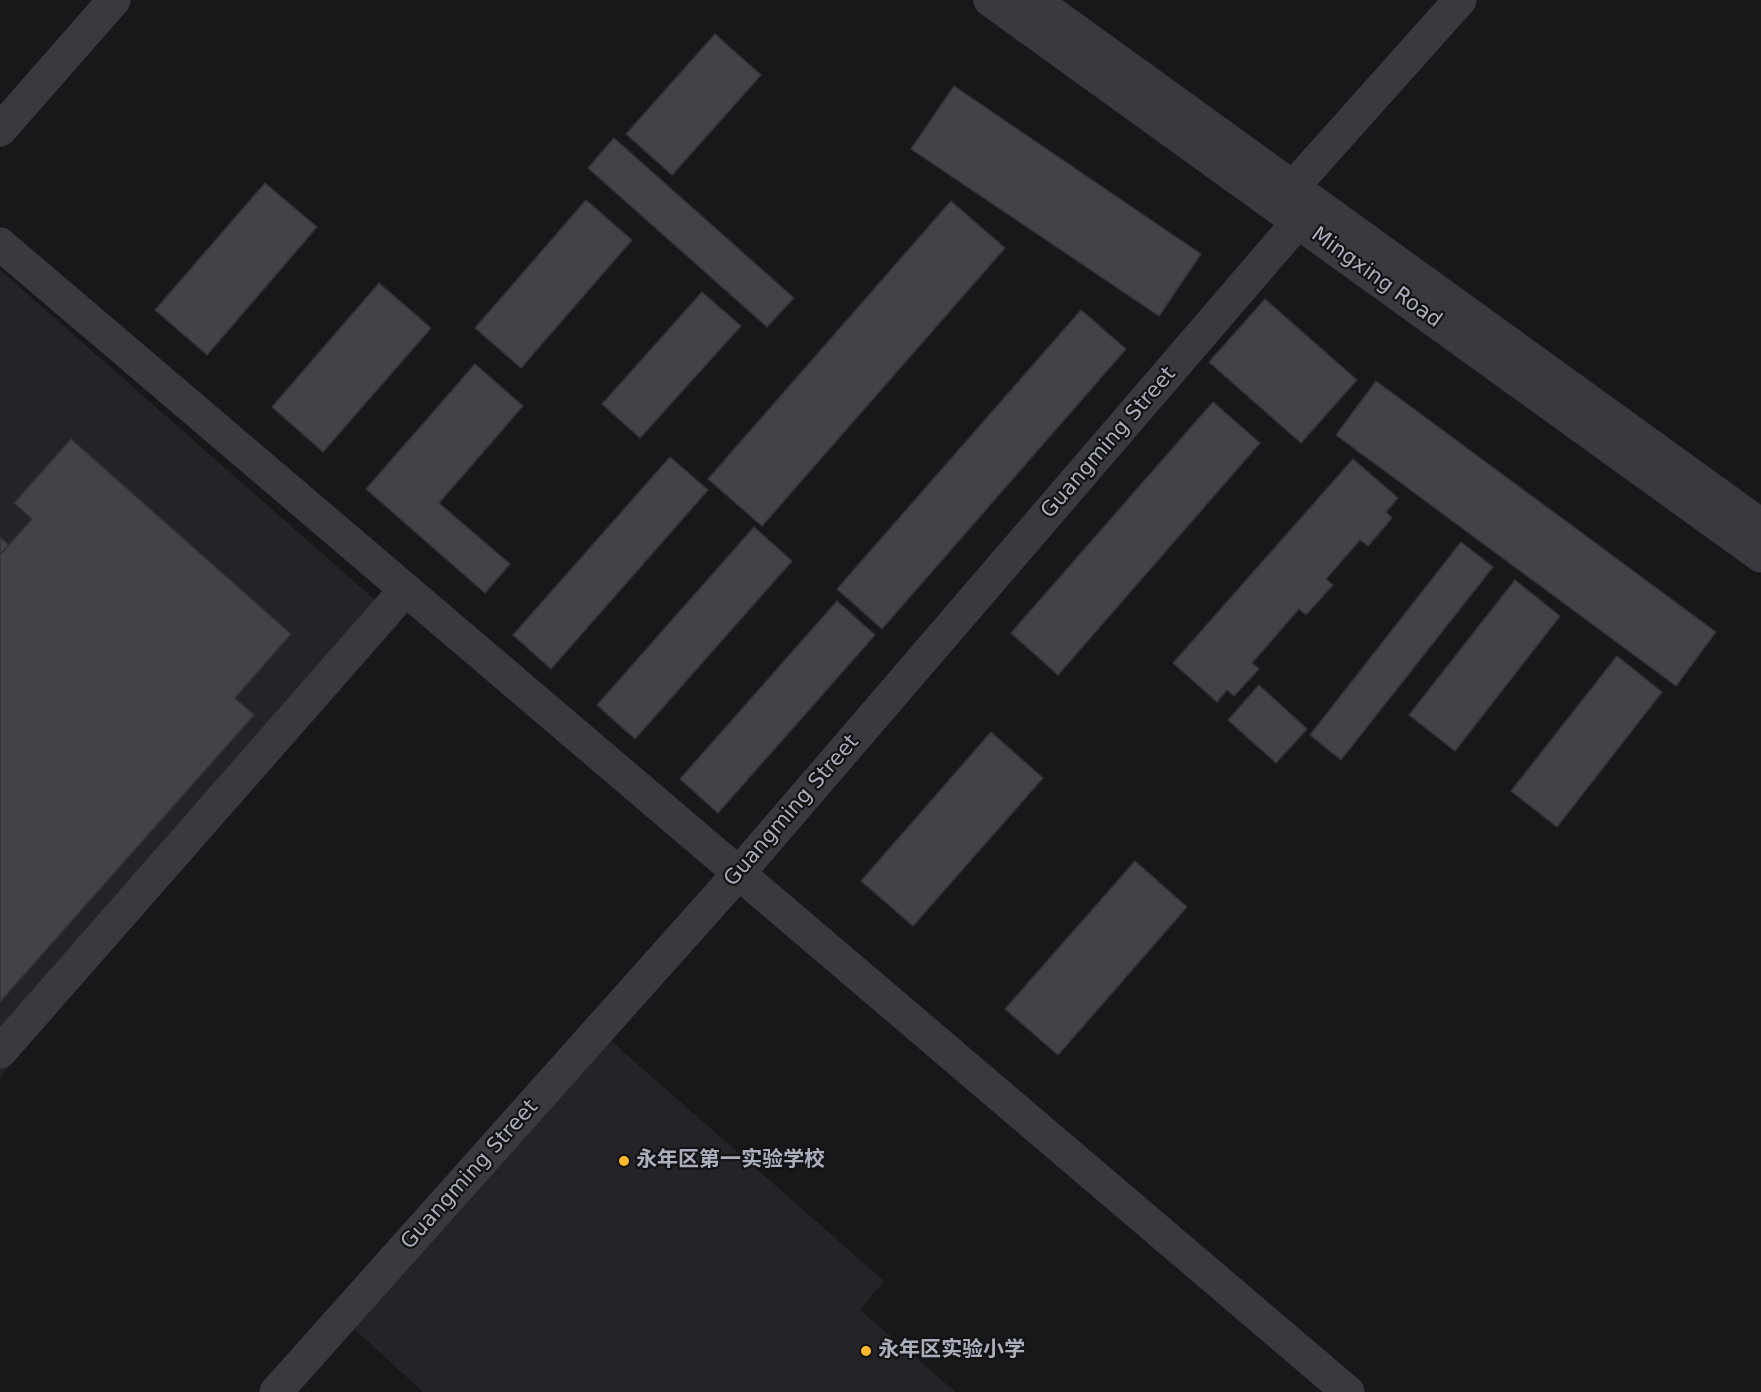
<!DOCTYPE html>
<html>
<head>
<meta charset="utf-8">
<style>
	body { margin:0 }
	canvas { display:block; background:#18181b }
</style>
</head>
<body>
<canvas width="1761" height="1392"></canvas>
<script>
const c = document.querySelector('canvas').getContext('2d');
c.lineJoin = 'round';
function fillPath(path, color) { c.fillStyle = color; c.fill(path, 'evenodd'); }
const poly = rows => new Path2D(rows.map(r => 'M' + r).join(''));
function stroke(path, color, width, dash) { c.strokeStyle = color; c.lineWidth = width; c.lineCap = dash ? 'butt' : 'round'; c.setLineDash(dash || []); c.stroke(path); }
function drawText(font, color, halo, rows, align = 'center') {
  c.font = font + ' "DejaVu Sans","Noto Sans SC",sans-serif'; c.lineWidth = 4.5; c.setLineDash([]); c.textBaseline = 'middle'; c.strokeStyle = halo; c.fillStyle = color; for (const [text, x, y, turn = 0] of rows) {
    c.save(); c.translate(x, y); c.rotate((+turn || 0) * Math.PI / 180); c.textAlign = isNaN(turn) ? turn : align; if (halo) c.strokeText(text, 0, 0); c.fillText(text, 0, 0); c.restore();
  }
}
fillPath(poly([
	[0,270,400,622,0,1077],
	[610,1040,884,1281,860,1310,956,1392,423,1392,351,1326]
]), '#242428');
const building = poly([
	[715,34,761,75,672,175,626,134,715,34],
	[954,86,1201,254,1159,316,911,149,954,86],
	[614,138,794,298,767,327,588,168,614,138],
	[265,183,317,227,207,355,155,310,265,183],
	[586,200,632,240,521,368,475,328,586,200],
	[951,201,1005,248,762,526,708,479,951,201],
	[379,283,431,328,323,452,272,407,379,283],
	[702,292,741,326,640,438,602,404,702,292],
	[1265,299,1357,380,1301,443,1209,362,1265,299],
	[1081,310,1126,349,882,629,837,589,1081,310],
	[475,364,523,406,439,503,510,564,485,593,366,489,475,364],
	[1376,381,1716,632,1676,686,1336,435,1376,381],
	[1213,402,1260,443,1058,675,1011,633,1213,402],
	[71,439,291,634,235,698,254,715,0,1002,0,555,32,519,14,503,71,439],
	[670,457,708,490,551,669,513,635,670,457],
	[1353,459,1398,498,1386,512,1392,518,1368,546,1360,540,1326,579,1333,585,1306,615,1299,609,1252,663,1259,669,1234,696,1227,690,1217,702,1173,663,1353,459],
	[754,527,792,561,635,739,597,705,754,527],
	[0,537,9,545,0,555,0,537],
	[1461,542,1493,567,1341,760,1310,735,1461,542],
	[1515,580,1560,616,1455,751,1409,715,1515,580],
	[837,601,875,635,718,813,680,779,837,601],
	[1617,656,1662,692,1557,827,1511,791,1617,656],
	[1259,685,1307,729,1276,763,1228,720,1259,685],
	[991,732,1043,778,913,926,861,881,991,732],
	[1135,861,1187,907,1058,1055,1005,1009,1135,861]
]);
fillPath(building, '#424348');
stroke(building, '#323237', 1.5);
stroke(poly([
	[990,0,1761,556],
	[1034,0,1761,525],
	[0,130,114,0],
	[1293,187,1460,0],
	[0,244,1348,1392],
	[0,1052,405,590],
	[276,1392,738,874,1298,222]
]), '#393a40', 33);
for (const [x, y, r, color] of [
	[624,1161,6,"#ffb82c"],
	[866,1351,6,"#ffb82c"]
]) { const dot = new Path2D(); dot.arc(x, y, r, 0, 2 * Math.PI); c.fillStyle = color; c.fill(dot); stroke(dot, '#131316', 2); }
drawText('21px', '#aaafbb', '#131316', [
	["Mingxing Road",1376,278,36],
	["Guangming Street",1109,443,-49],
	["Guangming Street",792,811,-49],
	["Guangming Street",470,1175,-48]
]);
drawText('bold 21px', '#aaafbb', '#131316', [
	["永年区第一实验学校",636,1161],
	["永年区实验小学",878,1351]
], 'left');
</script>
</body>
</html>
